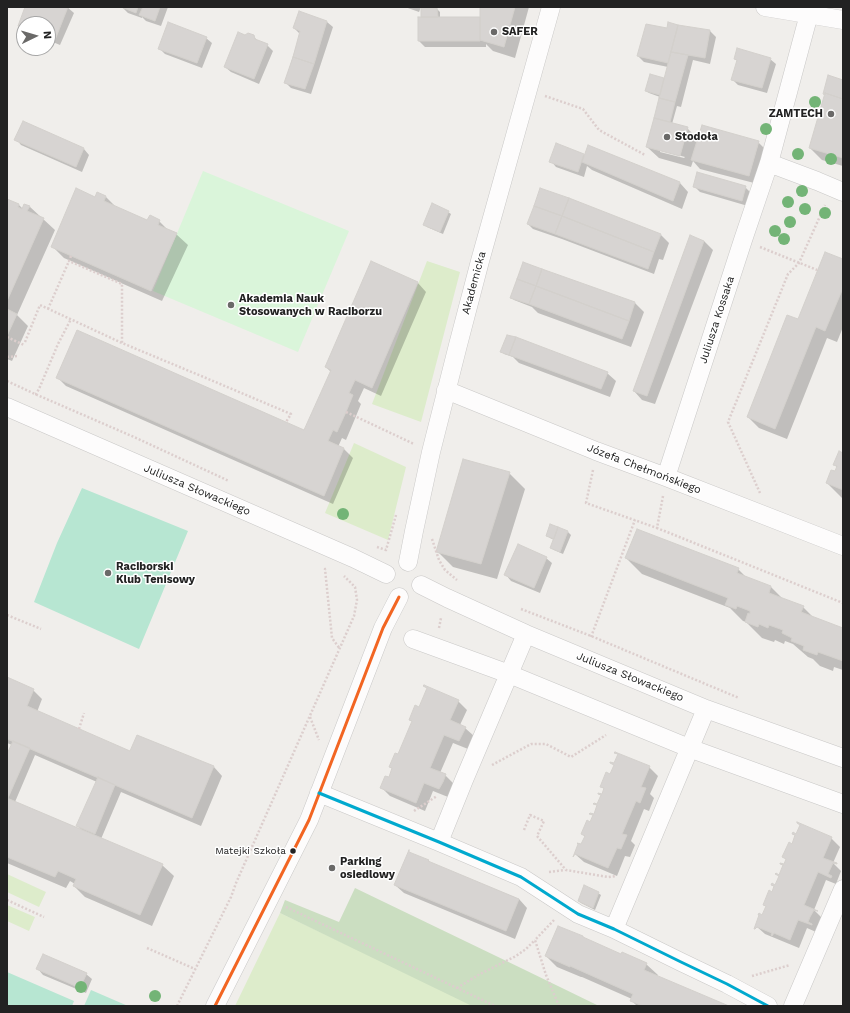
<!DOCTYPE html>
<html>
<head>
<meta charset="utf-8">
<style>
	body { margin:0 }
	#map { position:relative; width:850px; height:1013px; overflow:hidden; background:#f0eeeb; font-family:"Work Sans",sans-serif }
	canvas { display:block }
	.frame { position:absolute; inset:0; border:8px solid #222; pointer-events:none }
	.north { position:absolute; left:16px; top:16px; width:40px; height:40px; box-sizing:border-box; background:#fff; border:1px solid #a7a7a7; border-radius:50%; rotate:85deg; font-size:11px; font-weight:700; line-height:16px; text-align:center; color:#222 }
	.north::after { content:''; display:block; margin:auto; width:14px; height:18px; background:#6a6968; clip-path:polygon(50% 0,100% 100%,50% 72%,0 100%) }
</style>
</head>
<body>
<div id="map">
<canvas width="850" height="1013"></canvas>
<div class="frame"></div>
<div class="north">N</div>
</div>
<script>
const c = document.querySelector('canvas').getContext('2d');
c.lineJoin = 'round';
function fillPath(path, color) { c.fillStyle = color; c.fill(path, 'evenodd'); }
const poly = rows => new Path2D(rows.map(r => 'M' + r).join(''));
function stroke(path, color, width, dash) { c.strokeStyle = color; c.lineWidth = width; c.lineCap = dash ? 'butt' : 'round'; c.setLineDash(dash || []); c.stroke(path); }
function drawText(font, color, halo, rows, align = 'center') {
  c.font = font + ' "Work Sans",sans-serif'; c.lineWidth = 3; c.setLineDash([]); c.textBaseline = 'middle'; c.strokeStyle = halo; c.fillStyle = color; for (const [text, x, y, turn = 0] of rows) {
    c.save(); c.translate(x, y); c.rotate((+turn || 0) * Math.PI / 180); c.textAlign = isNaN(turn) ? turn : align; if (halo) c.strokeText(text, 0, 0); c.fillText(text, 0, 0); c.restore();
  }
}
fillPath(poly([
	[427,261,460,272,421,422,372,404],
	[354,443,406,467,388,540,325,513],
	[7,874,46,892,39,907,7,892],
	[7,905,35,917,29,931,7,921],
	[280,913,476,1006,235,1006]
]), '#ddeccb');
fillPath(poly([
	[355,888,523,969,599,1006,472,1006,280,913,285,900,339,922]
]), '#cbdec1');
fillPath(poly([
	[203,171,349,231,298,352,153,291]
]), '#daf5da');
fillPath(poly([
	[82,488,188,531,139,649,34,602,57,543],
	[7,972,74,1001,72,1006,7,1006],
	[91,990,128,1006,84,1006]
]), '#b7e6d2');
fillPath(poly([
	[26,7,67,7,74,13,60,45,48,40,48,24,24,24,24,30,20,26],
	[122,7,168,7,161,26,146,21,142,17,142,18,128,13],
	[405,7,421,7,419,12],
	[481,7,529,7,515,58,493,51,486,44,486,47,425,47,419,41,437,9,440,12,440,18,481,20],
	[299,12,327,22,333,27,311,94,291,88,285,82,300,34,294,28],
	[669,24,710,31,716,37,710,64,693,60,681,107,677,106,672,124,687,128,698,139,758,142,767,151,758,184,700,169,693,161,691,167,659,158,647,147,660,97,649,93,646,91,651,75,665,79,668,67,644,62,638,56,668,29],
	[660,150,685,157,684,158,660,152],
	[245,36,253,36,258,41,267,45,273,51,259,84,231,72,225,67],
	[206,38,212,43,202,68,165,54,159,48],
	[736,59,770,59,776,64,767,93,738,85,733,80,738,61],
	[843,81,843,166,822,160,810,148],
	[16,139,84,149,89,155,82,172,21,145],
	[557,145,585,156,588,146,680,183,688,192,682,209,592,170,587,166,584,177,556,167,551,161],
	[694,186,745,187,751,193,748,206,700,192],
	[98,193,106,197,116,207,148,222,159,221,169,231,176,234,188,245,162,301,64,258,52,246,95,198],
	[7,200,19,205,23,209,29,206,55,230,17,315,28,326,12,361,7,359],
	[448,212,451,214,443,234,427,227,424,224],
	[528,224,661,235,669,243,663,260,659,259,654,274,562,239,533,229],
	[691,237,704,241,713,250,655,404,642,400,634,391],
	[843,260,843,327,837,342,827,338,787,439,759,428,748,417,799,321],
	[372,263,418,283,426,292,381,396,364,388,358,401,361,404,354,421,346,440,342,438,338,447,344,449,353,458,333,504,66,386,57,377,305,432,331,372,326,367],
	[523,263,635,303,644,312,631,347,538,313,532,307,514,300,511,297],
	[502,352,607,373,616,381,610,397,519,363,513,357,504,354],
	[843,454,843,499,827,483,836,472,837,468,835,465],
	[509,473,525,489,497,579,453,567,437,551],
	[550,526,568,532,571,535,563,554,554,550,551,548,554,540,550,538,547,535],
	[546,558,552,563,540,593,511,581,506,575],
	[626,558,738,569,747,578,771,587,784,600,803,607,814,618,843,629,843,670,834,667,833,671,820,666,813,659,808,657,793,644,785,641,784,644,775,640,774,642,762,638,746,622,743,621,730,608,642,574],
	[7,678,33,690,42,699,37,712,131,752,138,736,214,767,222,776,201,826,121,792,101,839,162,865,174,876,152,926,85,897,74,886,75,884,70,881,66,888,7,863,7,756,12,745,7,743],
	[35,755,97,782,77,826,82,830,15,802],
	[458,701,467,710,460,725,465,728,474,736,468,749,453,743,440,773,445,775,454,784,448,797,433,791,425,811,390,796,381,787,389,779,393,769,390,767,399,756,413,722,410,720,419,708],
	[649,767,658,776,650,794,654,798,649,811,644,809,631,841,635,845,630,857,625,856,617,876,584,862,575,854,582,846,585,837,583,834,591,823,605,790,602,787,611,775],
	[831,838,840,847,833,863,841,871,836,884,826,880,814,910,822,918,816,932,807,928,799,948,765,934,756,926,763,917,787,860,784,857,792,845],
	[409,853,428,861,430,863,519,899,527,908,515,939,404,893,395,885],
	[598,893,601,895,595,910,581,903,579,901],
	[622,955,646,964,658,975,657,977,727,1006,637,1006,631,1000,632,999,582,977,581,977,557,967,546,956],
	[38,969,86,974,92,979,86,993,43,975]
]), '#0003');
const building = poly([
	[25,7,68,7,55,40,48,37,48,24,24,24,24,28,18,26,25,7],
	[121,7,138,7,136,13,121,7],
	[143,7,160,7,155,21,139,15,143,7],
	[480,7,515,7,504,47,480,40,480,7],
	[421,8,437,8,438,17,421,17,421,8],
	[299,11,327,21,314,64,293,57,300,31,293,28,299,11],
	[418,17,480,17,480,41,418,41,418,17],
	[168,22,207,37,197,63,158,49,168,22],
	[668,22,678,25,668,63,637,56,646,24,667,28,668,22],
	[678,25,710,30,705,58,671,52,678,25],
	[238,32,245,35,248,33,254,35,255,39,268,44,254,79,224,67,238,32],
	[737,48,771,58,762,88,731,80,737,60,734,59,737,48],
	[671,52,688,55,675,102,659,98,671,52],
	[293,57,314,64,305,89,284,83,293,57],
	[650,74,664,78,660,95,645,91,650,74],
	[828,75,843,80,843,99,825,93,825,95,823,94,828,75],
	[825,93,843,99,843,158,809,148,825,93],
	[659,98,675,102,670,122,654,118,659,98],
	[654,118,688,127,680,156,646,147,654,118],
	[23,121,84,148,76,167,14,140,23,121],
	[702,125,759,141,749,176,691,160,702,125],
	[556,143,584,154,578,172,549,162,556,143],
	[588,145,680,182,673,201,582,162,588,145],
	[697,172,746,186,742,201,693,187,697,172],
	[76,188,95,197,97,192,106,196,104,201,147,220,150,215,160,220,158,225,177,233,151,291,51,247,76,188],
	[540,188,569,198,562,216,534,206,540,188],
	[569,198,661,234,654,252,562,216,569,198],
	[7,199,19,204,18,207,22,209,24,204,30,206,27,211,44,218,7,301,7,199],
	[432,203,449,211,440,232,423,225,432,203],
	[534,206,562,216,555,234,527,224,534,206],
	[562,216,654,252,648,269,555,234,562,216],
	[690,235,704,241,647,396,633,391,690,235],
	[825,252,843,259,843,288,825,331,816,327,775,429,747,417,787,315,798,319,825,252],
	[371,261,418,282,372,388,355,380,349,393,353,395,346,412,337,432,333,430,328,441,344,448,324,496,56,378,77,330,304,430,331,370,325,367,371,261],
	[523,262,542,269,536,286,517,279,523,262],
	[542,269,635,302,629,321,536,286,542,269],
	[517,279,536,286,529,304,510,298,517,279],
	[536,286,629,321,622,339,529,304,536,286],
	[7,309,17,314,7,336,7,309],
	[507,335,516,337,509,355,500,352,507,335],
	[516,337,608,372,601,389,509,355,516,337],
	[839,451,843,453,843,490,826,483,831,470,835,471,837,466,833,465,839,451],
	[463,459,510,472,481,564,436,552,463,459],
	[550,524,558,527,554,539,546,536,550,524],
	[558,527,568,531,560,552,550,548,558,527],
	[637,529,739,568,737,573,771,586,769,593,804,606,801,612,843,628,843,661,818,652,817,655,803,650,804,646,791,641,792,638,782,633,783,630,769,625,768,628,759,624,758,627,745,622,748,613,750,614,750,611,737,606,736,609,725,605,728,598,625,558,637,529],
	[518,544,547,557,534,588,504,575,518,544],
	[7,677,34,689,27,706,130,751,137,735,214,766,192,818,7,739,7,677],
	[424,685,459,700,450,720,466,727,459,741,444,735,430,768,446,774,443,782,439,789,424,783,416,803,380,788,385,776,389,777,392,768,389,767,395,753,398,754,412,721,409,720,415,705,419,707,427,688,423,686,424,685],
	[13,741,30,748,8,798,7,798,7,754,13,741],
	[615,752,650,766,641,787,646,788,640,803,636,801,622,834,627,835,621,849,617,848,608,868,575,854,573,857,578,844,577,843,581,844,585,836,581,834,587,820,590,822,593,815,589,814,590,813,594,814,597,805,593,804,594,803,597,804,601,795,598,794,598,793,602,794,604,788,600,787,606,772,610,774,614,765,610,763,610,762,614,763,618,754,614,753,615,752],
	[98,777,115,785,95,834,76,826,98,777],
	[7,798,163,864,140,915,73,886,76,879,58,871,55,877,7,857,7,798],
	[797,822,832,837,823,858,837,863,837,864,833,863,828,874,832,876,831,878,818,872,804,905,818,911,817,911,814,910,810,917,808,922,812,924,812,925,798,920,790,940,774,933,772,936,771,935,772,933,757,927,755,929,754,929,759,915,758,915,759,913,762,915,766,906,763,905,769,890,772,892,774,886,771,885,772,883,775,885,779,876,775,874,776,873,779,875,783,865,780,864,780,863,784,864,786,859,782,857,789,842,792,844,795,835,792,834,793,832,796,834,800,825,797,823,797,822],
	[409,850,409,852,429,860,428,861,519,899,506,931,394,885,409,850],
	[584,885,599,892,593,908,578,901,584,885],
	[558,926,583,936,583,937,621,954,622,952,647,963,644,970,729,1006,643,1006,630,1001,633,994,570,966,570,967,545,956,558,926],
	[43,954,87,973,80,988,36,969,43,954]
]);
fillPath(building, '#d7d4d2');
stroke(building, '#d3d0cc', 1);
const minor = poly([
	[765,7,843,20],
	[769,163,817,181,843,192],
	[446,390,596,451,666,477,843,546],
	[7,407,353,558,386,574],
	[666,477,743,240,769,163,809,14],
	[408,562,414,531,431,452,458,345,480,261,551,7],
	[421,585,447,598,526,634,706,709,843,758],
	[413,639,509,674,689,748,843,804],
	[319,793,439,842,521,877,578,914,614,929,681,962,727,984,768,1006],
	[439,842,464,780,526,634],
	[614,929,706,709],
	[215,1006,309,820,383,628,399,597],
	[793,1006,843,889]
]);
stroke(minor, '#c9c8c7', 19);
stroke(poly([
	[545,96,583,109,599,130,645,155],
	[760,247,817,270],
	[71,256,69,261,122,284,122,343],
	[48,309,69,261],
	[7,337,24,345],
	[25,342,40,305,122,343,206,378,291,414,286,422],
	[7,357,18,356],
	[7,381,35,394,134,437,229,481],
	[35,394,36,394,39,389,58,344,71,319],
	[346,412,414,444],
	[593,470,586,503,657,528],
	[760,493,728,422,788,274,799,263,825,205],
	[663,496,657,528,843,603],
	[432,539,439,560,445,570,457,580],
	[377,547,386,550,396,515],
	[326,569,325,569,332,638,340,649],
	[521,609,591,636,739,698],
	[7,615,41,629],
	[439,628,441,618],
	[591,637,635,520],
	[310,717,319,740],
	[79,729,84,713],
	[492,765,531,744,546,744,571,757,606,735],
	[414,811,437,796],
	[524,830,530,815,544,821,537,836,566,870,608,877,616,876],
	[549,872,565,870],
	[7,900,44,917],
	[286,907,495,1006],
	[554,920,535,940,546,975,559,1006],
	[147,948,195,969],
	[752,976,790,965],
	[457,988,480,974,516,956,526,949,535,940],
	[177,1006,231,897,236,883,354,616,357,600,355,587,344,576]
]), '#dccecd', 2.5, [2, 2]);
stroke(minor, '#fdfcfc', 18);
stroke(poly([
	[215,1006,309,820,383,628,399,597]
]), '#f26522', 3);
stroke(poly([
	[319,793,439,842,521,877,578,914,614,929,681,962,727,984,768,1006]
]), '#00a9ce', 3);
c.fillStyle = '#73b476';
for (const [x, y] of [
	[815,102],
	[766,129],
	[798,154],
	[831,159],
	[802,191],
	[788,202],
	[805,209],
	[825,213],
	[790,222],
	[775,231],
	[784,239],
	[343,514],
	[81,987],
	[155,996]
]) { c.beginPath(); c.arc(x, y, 6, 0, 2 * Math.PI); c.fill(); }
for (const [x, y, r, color] of [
	[494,32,4,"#6a6968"],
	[831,114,4,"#6a6968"],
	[667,137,4,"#6a6968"],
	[231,305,4,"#6a6968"],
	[108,573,4,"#6a6968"],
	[293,851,3.5,"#222"],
	[332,868,4,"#6a6968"]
]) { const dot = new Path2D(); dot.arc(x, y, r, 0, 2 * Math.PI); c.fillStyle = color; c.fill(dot); stroke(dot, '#fff', 1.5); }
drawText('10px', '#222', '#fff', [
	["Matejki Szkoła",286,851]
], 'right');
drawText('bold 11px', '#222', '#fff', [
	["SAFER",502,32],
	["ZAMTECH",823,114,"right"],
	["Stodoła",675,137],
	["Akademia Nauk",239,299],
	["Stosowanych w Raciborzu",239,312],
	["Raciborski",116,567],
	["Klub Tenisowy",116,580],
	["Parking",340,862],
	["osiedlowy",340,875]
], 'left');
drawText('11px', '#222', '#fff', [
	["Akademicka",474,283,-75],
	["Juliusza Kossaka",717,320,-72],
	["Józefa Chełmońskiego",644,469,21],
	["Juliusza Słowackiego",197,490,23],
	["Juliusza Słowackiego",630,677,22]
]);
</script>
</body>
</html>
